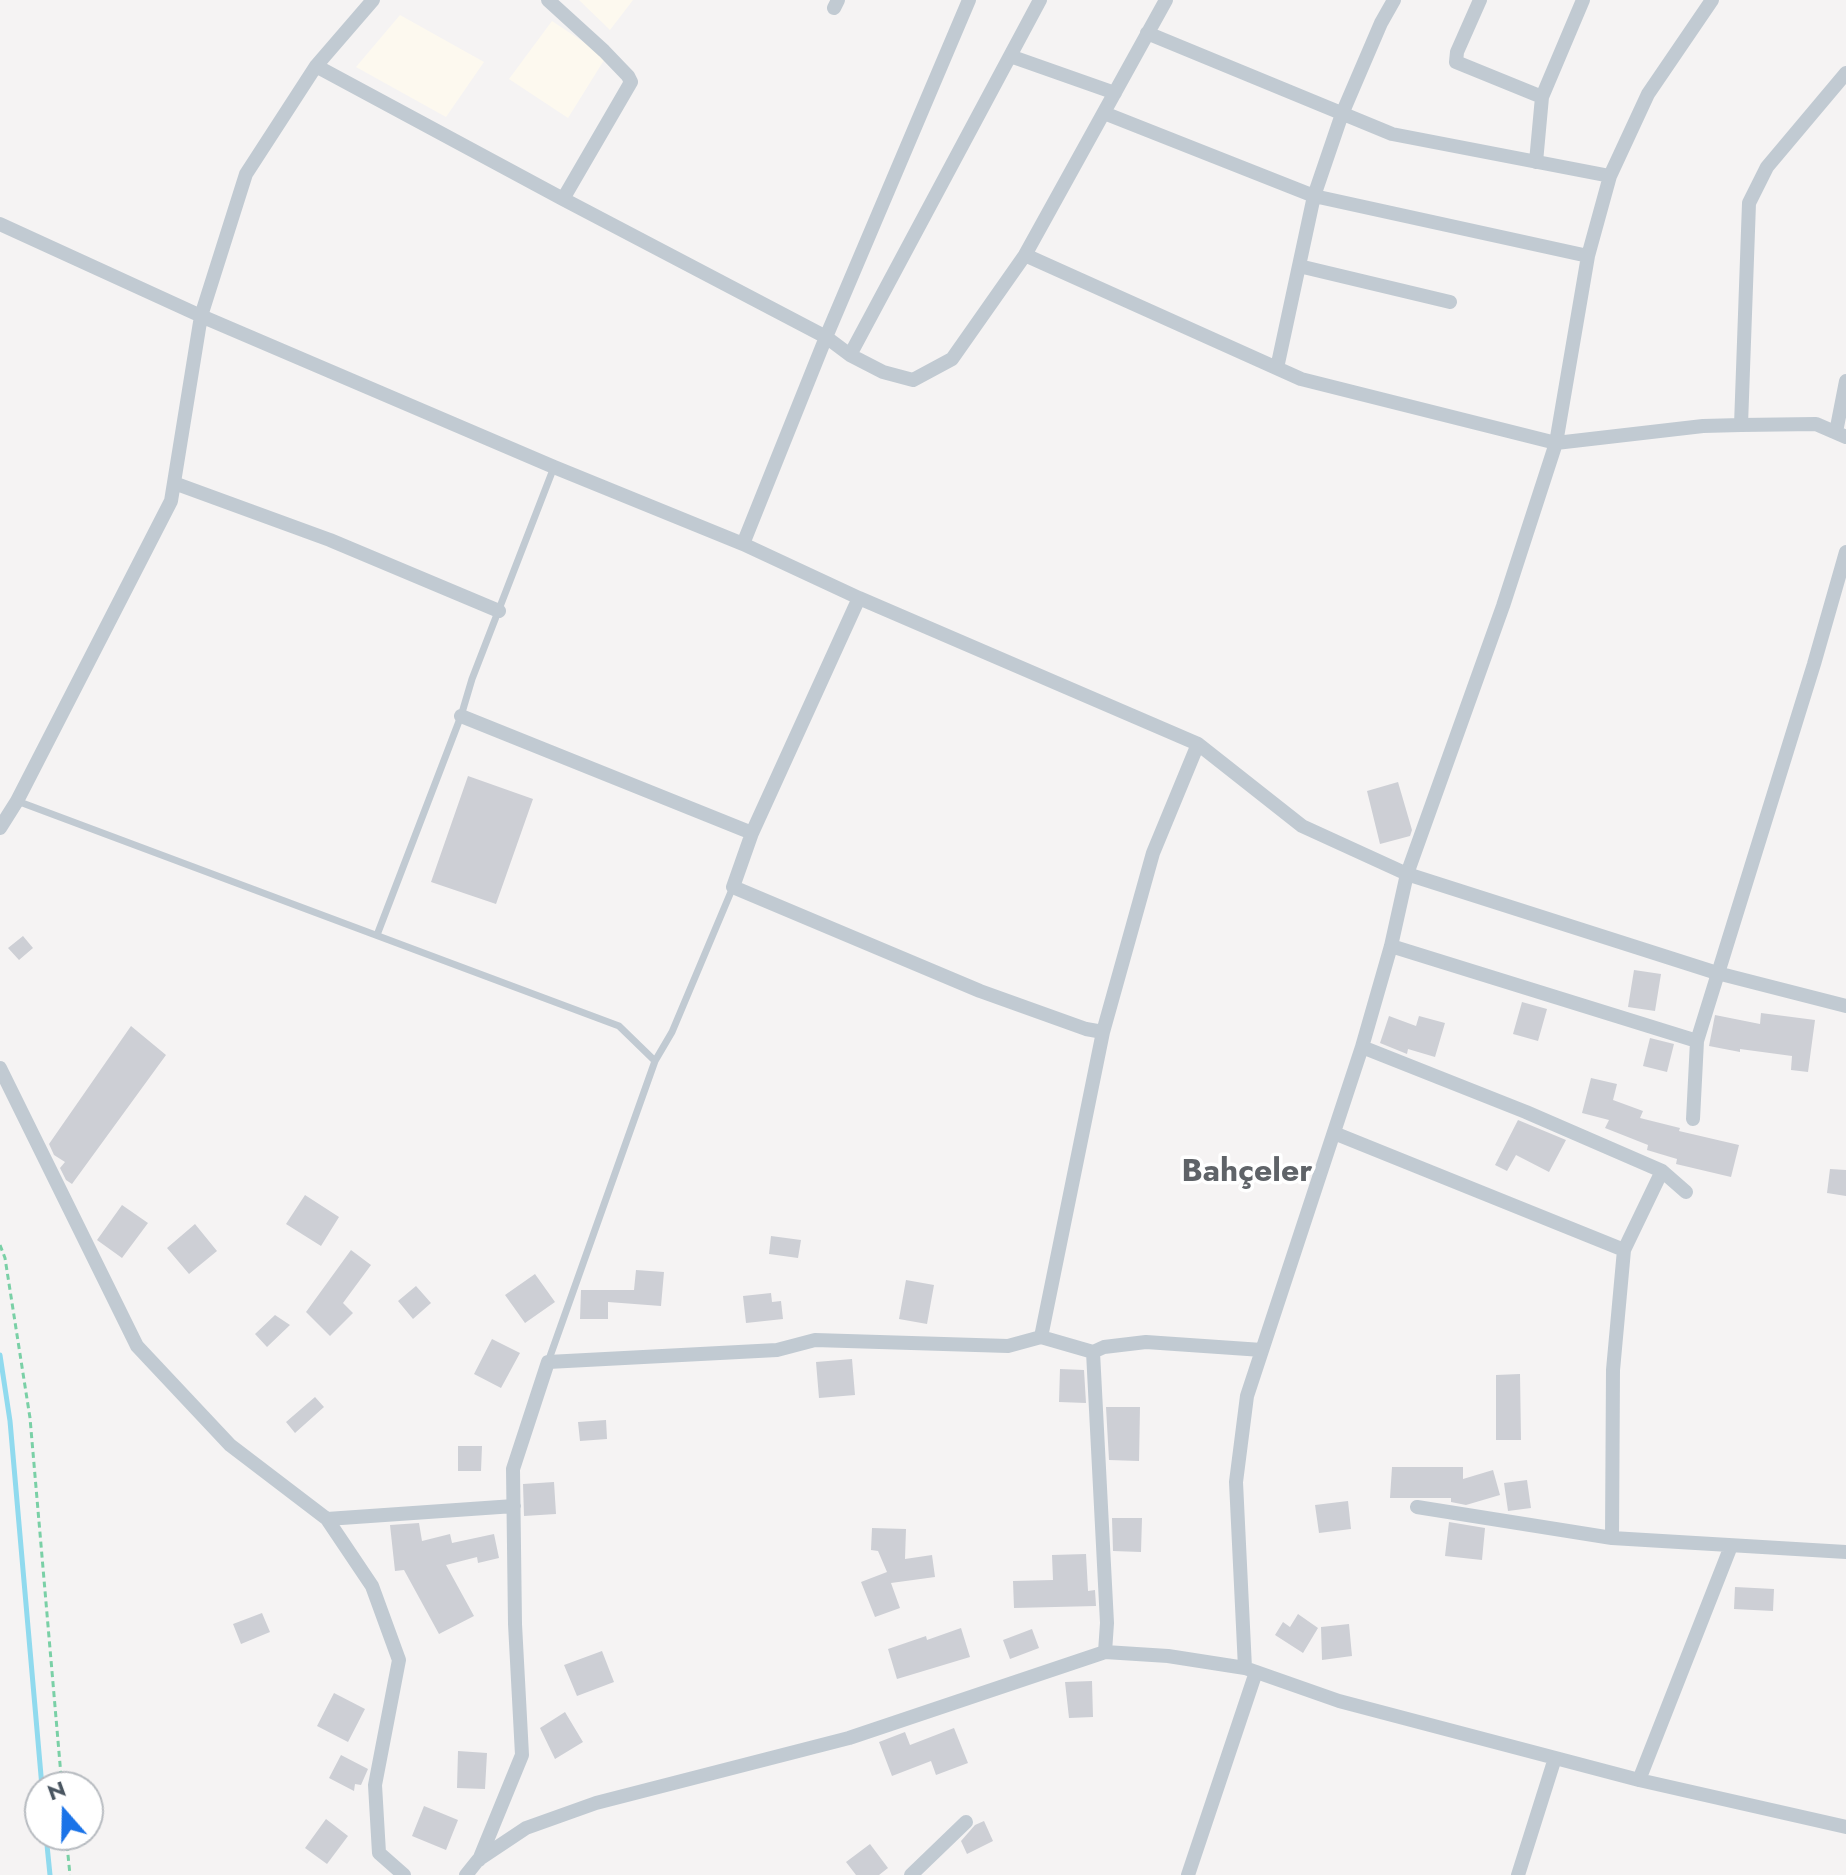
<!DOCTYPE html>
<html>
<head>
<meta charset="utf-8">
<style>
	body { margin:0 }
	#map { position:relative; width:1846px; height:1875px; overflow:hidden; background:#f5f3f3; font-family:Jost,sans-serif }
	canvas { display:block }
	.north { position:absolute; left:24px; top:1771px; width:80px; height:80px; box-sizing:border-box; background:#fff; border:2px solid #b7bbc0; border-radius:50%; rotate:340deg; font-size:22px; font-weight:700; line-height:32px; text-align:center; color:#4a5661 }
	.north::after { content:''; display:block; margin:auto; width:28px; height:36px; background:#1a73e8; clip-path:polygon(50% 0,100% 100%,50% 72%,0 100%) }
</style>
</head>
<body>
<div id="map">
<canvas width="1846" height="1875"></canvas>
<div class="north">N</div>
</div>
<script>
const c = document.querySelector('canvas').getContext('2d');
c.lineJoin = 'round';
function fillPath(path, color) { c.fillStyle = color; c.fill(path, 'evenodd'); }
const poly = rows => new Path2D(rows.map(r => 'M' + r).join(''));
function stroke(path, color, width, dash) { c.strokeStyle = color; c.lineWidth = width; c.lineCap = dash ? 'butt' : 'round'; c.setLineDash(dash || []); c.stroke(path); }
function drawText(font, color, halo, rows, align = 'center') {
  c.font = font + ' Jost,sans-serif'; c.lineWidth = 7; c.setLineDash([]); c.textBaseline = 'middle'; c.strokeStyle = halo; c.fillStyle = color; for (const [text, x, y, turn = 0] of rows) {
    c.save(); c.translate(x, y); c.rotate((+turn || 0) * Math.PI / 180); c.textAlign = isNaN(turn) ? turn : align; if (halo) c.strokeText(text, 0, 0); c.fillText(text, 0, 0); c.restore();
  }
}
fillPath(poly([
	[579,0,633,0,610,30],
	[400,15,484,62,446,117,356,67],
	[552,21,606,57,568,118,509,79]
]), '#fdf9ef');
stroke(poly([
	[0,1355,10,1421,42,1787],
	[46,1835,50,1875]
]), '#90daee', 5);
fillPath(poly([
	[468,776,533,799,496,904,431,882],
	[1398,782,1412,830,1410,836,1380,844,1367,791],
	[23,936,33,948,19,960,8,948],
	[1634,970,1661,974,1655,1011,1628,1007],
	[1522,1002,1547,1009,1538,1041,1513,1034],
	[1761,1013,1815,1020,1808,1072,1791,1070,1792,1056,1740,1049,1740,1052,1709,1046,1715,1015,1760,1024],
	[1389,1016,1416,1026,1419,1016,1445,1023,1435,1057,1408,1049,1407,1054,1380,1043],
	[131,1026,166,1055,72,1184,66,1180,60,1168,65,1162,54,1155,49,1144],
	[1650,1038,1674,1044,1667,1072,1643,1066],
	[1591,1078,1617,1084,1613,1100,1643,1111,1640,1118,1680,1128,1679,1131,1739,1145,1731,1177,1676,1164,1677,1159,1647,1150,1648,1145,1605,1128,1609,1120,1582,1113],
	[1518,1120,1566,1140,1549,1172,1516,1155,1507,1171,1495,1165],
	[1830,1169,1846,1170,1846,1196,1827,1193],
	[305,1195,339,1217,321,1246,286,1224],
	[122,1205,148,1223,122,1258,97,1240],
	[195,1224,217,1251,189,1274,167,1248],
	[771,1236,801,1240,798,1258,769,1254],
	[351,1250,371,1265,343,1303,353,1313,330,1336,306,1312],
	[636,1270,664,1272,661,1306,608,1302,608,1319,580,1319,581,1290,634,1290],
	[535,1274,555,1302,525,1323,505,1295],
	[906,1280,934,1285,927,1324,899,1319],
	[416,1286,431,1303,413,1319,398,1301],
	[771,1293,772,1302,781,1301,783,1319,746,1323,743,1296],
	[275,1315,290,1325,267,1347,255,1334],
	[492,1339,520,1353,501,1388,474,1374],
	[852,1359,855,1395,819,1398,816,1362],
	[1060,1369,1084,1370,1086,1403,1059,1402],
	[1520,1374,1521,1440,1496,1440,1496,1375],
	[315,1397,324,1407,295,1433,286,1422],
	[1106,1407,1140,1407,1139,1461,1109,1460],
	[606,1420,607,1439,580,1441,578,1422],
	[458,1446,482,1446,481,1471,458,1471],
	[1392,1467,1463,1467,1463,1479,1493,1470,1500,1495,1466,1505,1451,1502,1451,1498,1390,1498],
	[1527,1480,1531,1508,1508,1511,1504,1483],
	[554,1482,556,1514,524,1516,523,1484],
	[1348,1501,1351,1529,1319,1533,1315,1505],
	[1112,1518,1142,1518,1141,1552,1113,1551],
	[1449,1522,1485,1528,1482,1560,1445,1556],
	[419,1523,422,1541,450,1534,452,1543,494,1534,499,1558,478,1563,477,1557,446,1565,474,1616,439,1634,404,1570,395,1571,390,1525],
	[872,1528,906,1529,905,1559,932,1555,935,1577,891,1583,900,1608,875,1617,861,1582,887,1572,878,1551,871,1550],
	[1086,1554,1088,1591,1095,1590,1096,1606,1014,1608,1013,1581,1053,1580,1052,1555],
	[1735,1587,1774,1589,1773,1611,1734,1609],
	[262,1613,270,1632,241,1644,233,1624],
	[1298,1614,1318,1628,1303,1653,1275,1635,1283,1622,1290,1627],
	[1349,1624,1352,1656,1322,1660,1321,1627],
	[961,1628,970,1657,897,1679,888,1649,926,1636,927,1640],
	[1032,1629,1039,1648,1010,1659,1003,1640],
	[602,1651,614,1682,577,1696,564,1665],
	[1092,1681,1093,1717,1069,1718,1065,1682],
	[334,1693,365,1709,348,1742,317,1726],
	[565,1712,583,1742,555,1759,540,1728],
	[954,1728,968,1763,936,1775,931,1761,892,1776,879,1742,905,1732,910,1745],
	[458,1751,487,1753,485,1789,457,1788],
	[341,1755,368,1769,361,1785,355,1784,354,1791,329,1778],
	[424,1806,458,1820,446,1850,412,1836],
	[326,1819,348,1836,327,1864,305,1848],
	[984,1821,993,1841,967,1854,961,1841,975,1825],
	[870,1844,888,1868,879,1875,856,1875,846,1862]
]), '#cdcfd5');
stroke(poly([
	[0,1245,5,1258,30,1418,62,1787],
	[66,1835,70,1875]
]), '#7ad0a6', 3, [6, 4]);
stroke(poly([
	[17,801,619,1026,655,1061,548,1362],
	[377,935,461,716,472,679,554,467],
	[655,1061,672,1032,733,887]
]), '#c1cad2', 7);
stroke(poly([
	[548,0,604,51,628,76,631,82,563,199],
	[1480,0,1457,52,1456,62,1542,97],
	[834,8,838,0],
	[1147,33,1392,134,1610,176],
	[1010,56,1115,93],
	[316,66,563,199,826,337,850,355,883,372,913,380,952,359,1025,255,1166,0],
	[1104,113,1314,196,1588,256],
	[1536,162,1542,97,1583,0],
	[0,224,201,316,554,467,743,544,859,598,1198,744,1302,826,1407,874,1717,973,1846,1006],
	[1025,255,1301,379,1556,443,1703,426,1741,425,1816,424,1846,437],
	[1299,266,1450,302],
	[850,355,1040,0],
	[1277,368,1314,196,1342,114,1381,23,1394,0],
	[1741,425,1749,203,1767,167,1846,73],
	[1836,432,1846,381],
	[174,483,330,540,499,611],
	[743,544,826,337,969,0],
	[859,598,752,833,733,887,980,991,1086,1029,1103,1032],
	[461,716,752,833],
	[0,828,17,801,171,501,201,316,246,174,316,66,373,0],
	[1391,946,1697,1041,1693,1119],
	[1697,1041,1814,664,1846,552],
	[1362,1047,1526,1112,1662,1171,1686,1192],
	[0,1068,137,1346,230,1445,327,1519,372,1586,399,1660,375,1785,379,1853,404,1875],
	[1334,1133,1624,1250],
	[1041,1337,1103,1032,1153,853,1198,744],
	[1093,1352,1107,1623,1105,1652],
	[1417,1507,1612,1538,1846,1552],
	[327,1519,514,1506],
	[1612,1538,1613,1370,1624,1250,1662,1171],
	[1245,1668,1236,1482,1247,1396,1362,1047,1391,946,1407,874,1503,606,1556,443,1588,256,1610,176,1648,94,1712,0],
	[1639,1780,1731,1546],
	[479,1860,522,1755,515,1624,513,1469,548,1362,777,1350,815,1340,1008,1346,1041,1337,1093,1352,1104,1347,1146,1342,1262,1350],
	[466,1875,478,1860,526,1828,596,1803,849,1738,1105,1652,1168,1656,1245,1668,1339,1701,1639,1780,1846,1827],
	[911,1875,966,1822],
	[1188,1875,1256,1672],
	[1518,1875,1555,1758]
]), '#c1cad2', 14);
drawText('bold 32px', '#5f6368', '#fff', [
	["Bahçeler",1247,1173]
]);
</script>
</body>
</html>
